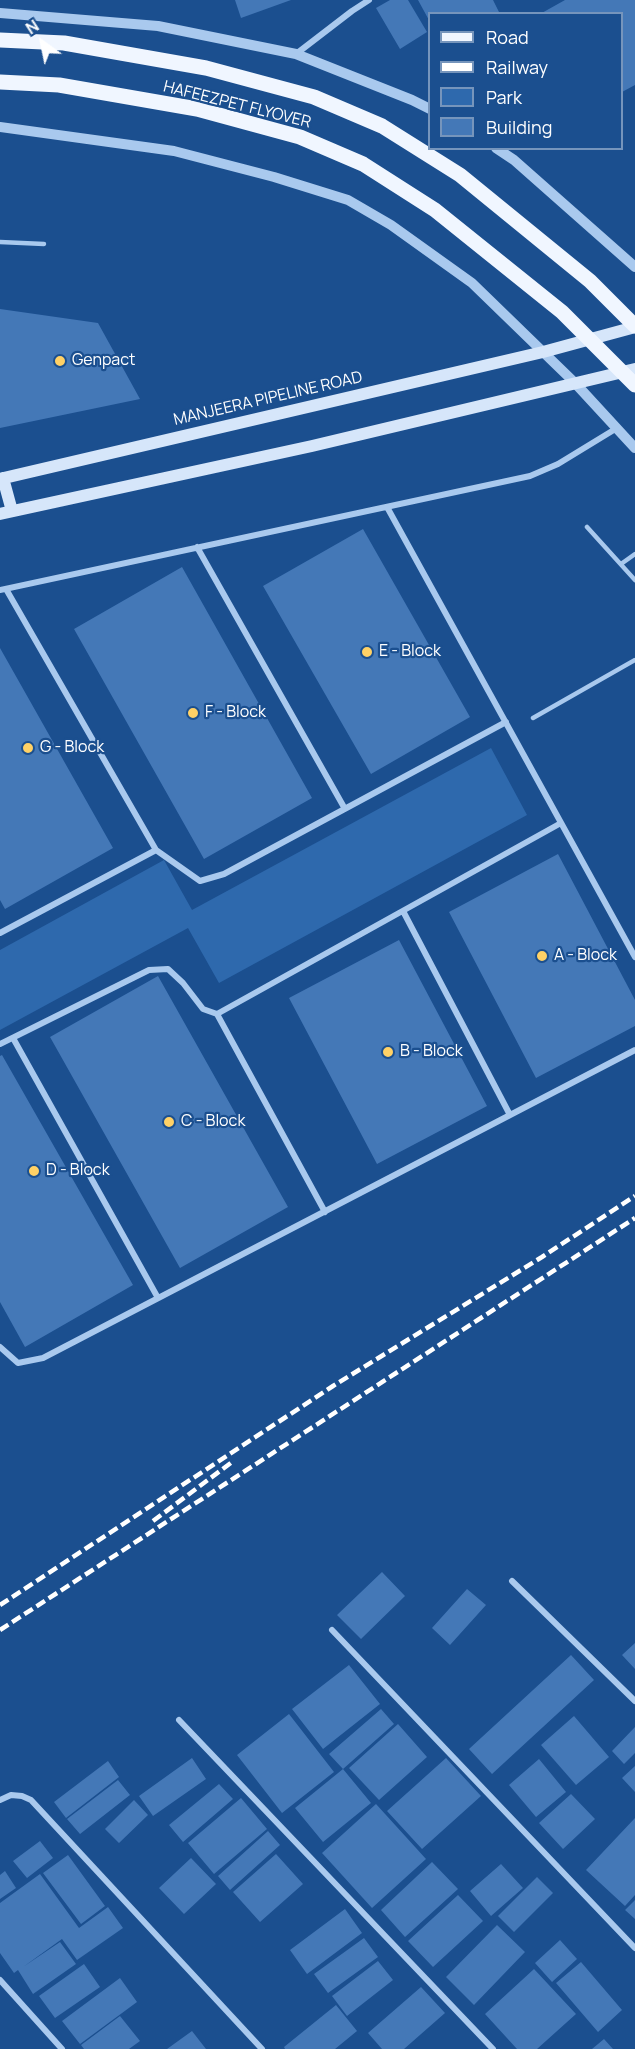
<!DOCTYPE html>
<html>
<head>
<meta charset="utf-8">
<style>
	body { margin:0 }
	#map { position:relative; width:635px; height:2049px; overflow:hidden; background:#1b4f8f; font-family:Manrope,sans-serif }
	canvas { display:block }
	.legend { position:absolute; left:428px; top:12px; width:195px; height:138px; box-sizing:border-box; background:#1b4f8f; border:2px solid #7695bc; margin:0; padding:8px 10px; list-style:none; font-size:18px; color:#fff }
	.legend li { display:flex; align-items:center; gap:12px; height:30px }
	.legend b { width:30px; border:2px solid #7695bc }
	.north { position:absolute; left:12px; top:12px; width:60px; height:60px; -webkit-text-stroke:4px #1b4f8f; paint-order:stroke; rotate:327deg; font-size:16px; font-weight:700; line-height:24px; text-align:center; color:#fff }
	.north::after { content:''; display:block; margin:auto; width:21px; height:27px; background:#fff; clip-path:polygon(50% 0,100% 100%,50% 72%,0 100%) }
</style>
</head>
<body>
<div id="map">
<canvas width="635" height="2049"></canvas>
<ul class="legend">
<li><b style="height:8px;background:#f0f6ff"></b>Road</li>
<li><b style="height:8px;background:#fff"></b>Railway</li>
<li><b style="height:16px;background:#2e69ad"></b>Park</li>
<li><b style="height:16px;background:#4478b7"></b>Building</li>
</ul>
<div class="north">N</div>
</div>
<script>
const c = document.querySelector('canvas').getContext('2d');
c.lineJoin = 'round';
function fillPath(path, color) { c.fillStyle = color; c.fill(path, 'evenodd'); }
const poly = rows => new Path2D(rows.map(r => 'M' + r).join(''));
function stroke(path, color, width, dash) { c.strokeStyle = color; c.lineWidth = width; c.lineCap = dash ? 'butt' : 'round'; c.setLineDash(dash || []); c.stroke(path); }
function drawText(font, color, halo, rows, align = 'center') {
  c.font = font + ' Manrope,sans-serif'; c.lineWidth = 4.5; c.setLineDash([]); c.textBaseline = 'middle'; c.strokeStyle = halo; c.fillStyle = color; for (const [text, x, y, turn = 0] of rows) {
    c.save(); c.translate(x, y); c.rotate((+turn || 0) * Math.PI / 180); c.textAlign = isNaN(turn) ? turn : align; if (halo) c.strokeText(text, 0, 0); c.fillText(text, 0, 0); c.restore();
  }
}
fillPath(poly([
	[491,748,527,815,219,983,188,928,0,1030,0,950,164,860,192,910]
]), '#2e69ad');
fillPath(poly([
	[235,0,291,0,241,18],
	[390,0,408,0,427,32,400,49,376,8],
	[418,0,493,0,500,14,430,14,430,22],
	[565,0,635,0,635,85,622,92,622,14,540,14],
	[0,309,98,323,140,399,0,428],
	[363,529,470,717,371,774,263,586],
	[182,567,312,798,204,859,74,629],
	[0,648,113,848,5,909,0,900],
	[558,854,635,1000,635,1026,536,1078,449,912],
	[399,940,487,1106,377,1164,289,998],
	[158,976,288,1207,180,1268,50,1037],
	[2,1055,133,1285,25,1347,0,1302,0,1056],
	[382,1572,405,1596,361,1639,337,1615],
	[467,1589,486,1605,450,1645,432,1628],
	[635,1643,635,1669,622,1655],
	[571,1655,594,1680,492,1774,469,1749],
	[349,1665,380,1704,323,1749,292,1709],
	[381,1709,394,1724,343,1769,329,1754],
	[289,1714,334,1772,282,1813,237,1755],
	[574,1716,609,1757,576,1785,541,1745],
	[398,1724,427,1757,379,1800,349,1768],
	[635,1727,635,1753,624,1764,612,1751],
	[192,1758,206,1779,153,1816,139,1796],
	[446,1758,481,1796,422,1849,387,1811],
	[539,1759,566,1792,536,1817,509,1785],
	[108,1761,119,1777,66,1818,54,1802],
	[635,1766,635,1792,622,1778],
	[343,1769,371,1803,323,1842,295,1808],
	[118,1780,130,1795,80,1834,67,1819],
	[219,1784,233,1799,183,1842,169,1825],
	[571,1794,595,1819,563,1849,539,1823],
	[241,1798,267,1829,214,1874,188,1843],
	[134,1800,148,1815,119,1843,105,1829],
	[376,1804,426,1859,372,1908,322,1853],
	[635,1818,635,1895,625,1906,586,1870],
	[268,1831,280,1845,230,1890,218,1876],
	[40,1841,53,1858,27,1878,13,1861],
	[276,1854,303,1884,260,1922,233,1892],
	[68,1855,105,1906,81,1924,43,1873],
	[191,1858,216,1884,184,1914,159,1888],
	[432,1862,458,1889,405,1937,381,1910],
	[501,1864,523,1888,491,1916,470,1891],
	[5,1871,16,1888,0,1899,0,1875],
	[40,1874,79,1928,108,1907,123,1928,77,1960,62,1939,23,1967,60,1942,76,1964,33,1994,18,1970,14,1973,0,1953,0,1903],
	[537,1877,553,1893,514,1932,498,1916],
	[458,1895,483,1921,433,1967,408,1941],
	[635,1900,635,1919,625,1910],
	[345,1909,362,1933,307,1974,290,1950],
	[497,1925,525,1952,474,2005,446,1977],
	[364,1938,378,1957,328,1993,314,1974],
	[560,1940,577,1959,552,1982,535,1963],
	[378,1961,393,1980,347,2016,332,1996],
	[581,1962,622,2010,598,2032,556,1983],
	[84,1964,100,1987,55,2018,39,1996],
	[534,1969,576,2014,537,2049,517,2049,485,2014],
	[120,1978,137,2002,80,2044,62,2021],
	[421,1987,445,2013,404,2049,382,2049,368,2033],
	[336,2005,357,2031,335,2049,285,2049,284,2047],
	[120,2016,140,2041,129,2049,84,2049,81,2045],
	[192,2031,206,2049,167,2049],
	[604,2039,613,2049,592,2049]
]), '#4478b7');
stroke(poly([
	[0,242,44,244],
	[587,527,635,580],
	[621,564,635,554],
	[533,718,635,660]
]), '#a9c9ee', 4.5);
stroke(poly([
	[296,54,352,11,369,0],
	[387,507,635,957],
	[197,547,345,809],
	[6,589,156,850],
	[0,590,530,476,558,464,617,428],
	[403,911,510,1115],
	[0,933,156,850,200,881,224,874,506,722],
	[217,1014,325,1212],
	[13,1038,158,1298],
	[0,1044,149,970,168,969,183,983,203,1009,217,1014,561,823],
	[0,1347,18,1363,43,1358,635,1050],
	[512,1581,635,1701],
	[332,1630,635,1948],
	[179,1720,493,2049],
	[0,1800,11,1795,22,1796,31,1800,262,2049],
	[0,1980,62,2049]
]), '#a9c9ee', 6);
stroke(poly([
	[0,13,158,26,296,54,412,100,430,109],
	[0,127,174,151,274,177,348,200,391,225,472,283,575,383,635,448],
	[496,148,514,160,635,267]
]), '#a9c9ee', 10);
stroke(poly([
	[3,478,12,511],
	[0,479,543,352,635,327],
	[0,514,312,446,635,369]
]), '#d6e6fa', 12);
stroke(poly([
	[0,40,64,43,206,68,314,97,382,126,460,175,590,281,635,326]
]), '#f0f6ff', 15);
stroke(poly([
	[153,1521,232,1462],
	[0,1605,333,1386,542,1257,635,1196],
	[0,1630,635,1218]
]), '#fff', 4.5, [10, 4.5]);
stroke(poly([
	[0,82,59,85,197,109,300,137,363,164,435,210,562,312,635,385]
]), '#f0f6ff', 15);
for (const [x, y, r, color] of [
	[60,361,6,"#ffd166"],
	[367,652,6,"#ffd166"],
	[193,713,6,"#ffd166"],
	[28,748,6,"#ffd166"],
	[542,956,6,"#ffd166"],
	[388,1052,6,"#ffd166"],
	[169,1122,6,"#ffd166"],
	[34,1171,6,"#ffd166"]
]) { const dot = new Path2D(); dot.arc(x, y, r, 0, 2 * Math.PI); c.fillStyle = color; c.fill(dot); stroke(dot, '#1b4f8f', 2); }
drawText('16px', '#fff', '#1b4f8f', [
	["HAFEEZPET FLYOVER",237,105,14],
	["MANJEERA PIPELINE ROAD",268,399,-13]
]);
drawText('16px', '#fff', '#1b4f8f', [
	["Genpact",72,361],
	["E - Block",379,652],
	["F - Block",205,713],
	["G - Block",40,748],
	["A - Block",554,956],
	["B - Block",400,1052],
	["C - Block",181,1122],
	["D - Block",46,1171]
], 'left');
</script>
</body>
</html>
